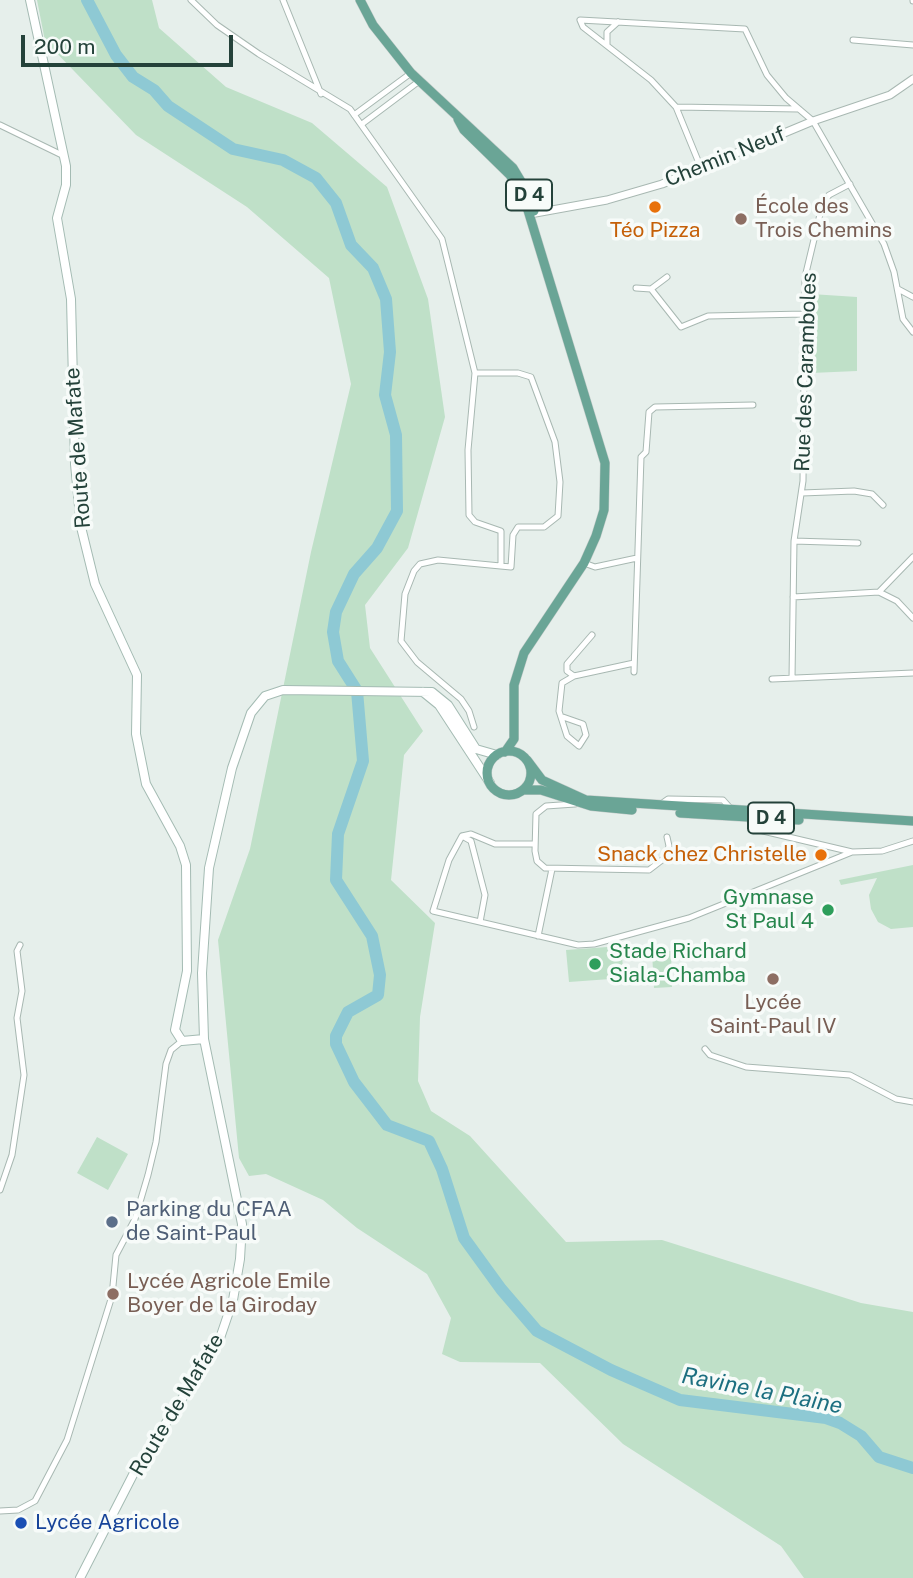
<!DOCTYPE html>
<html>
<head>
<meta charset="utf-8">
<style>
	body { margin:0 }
	#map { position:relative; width:913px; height:1578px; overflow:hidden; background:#e6efeb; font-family:"Public Sans",sans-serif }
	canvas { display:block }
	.scale { position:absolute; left:21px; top:35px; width:212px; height:32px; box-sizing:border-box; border:4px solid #24423a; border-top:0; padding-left:9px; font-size:21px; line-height:24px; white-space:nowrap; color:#24423a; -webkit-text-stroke:5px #f7fbf9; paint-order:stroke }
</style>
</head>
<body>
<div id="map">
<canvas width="913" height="1578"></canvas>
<div class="scale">200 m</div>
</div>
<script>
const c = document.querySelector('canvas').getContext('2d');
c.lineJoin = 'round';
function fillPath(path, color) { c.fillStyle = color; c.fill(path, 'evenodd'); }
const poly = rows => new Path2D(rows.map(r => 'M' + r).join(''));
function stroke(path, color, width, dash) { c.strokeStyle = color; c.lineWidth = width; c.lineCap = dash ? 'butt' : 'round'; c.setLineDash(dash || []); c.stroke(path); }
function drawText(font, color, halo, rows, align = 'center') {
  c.font = font + ' "Public Sans",sans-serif'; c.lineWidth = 7; c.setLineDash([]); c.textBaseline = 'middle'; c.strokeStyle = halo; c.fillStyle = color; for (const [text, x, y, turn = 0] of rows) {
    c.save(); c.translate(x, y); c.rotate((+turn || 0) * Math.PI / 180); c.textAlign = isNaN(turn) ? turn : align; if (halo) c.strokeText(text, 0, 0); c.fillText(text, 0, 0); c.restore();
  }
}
fillPath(poly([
	[37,0,152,0,159,28,226,87,312,123,387,187,428,299,445,417,408,548,365,605,370,648,423,731,404,755,391,880,435,923,420,1017,418,1081,431,1111,470,1136,566,1242,662,1240,861,1303,913,1312,913,1578,804,1578,781,1546,623,1444,540,1363,460,1362,442,1354,451,1318,427,1274,357,1228,323,1200,266,1174,249,1176,239,1158,218,940,250,849,311,552,351,384,329,278,247,207,136,135,45,41],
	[811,294,857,297,857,371,811,373],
	[913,865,913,927,891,929,878,922,871,909,869,895,877,878,841,885,839,880],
	[621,946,624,978,569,982,566,950],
	[671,951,672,987,654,988,652,952],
	[97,1137,128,1154,108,1190,77,1173]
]), '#bfe0c8');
stroke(poly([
	[87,0,116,55,133,77,154,90,168,106,233,149,283,160,316,178,336,203,351,245,373,268,386,299,390,352,385,395,396,435,397,511,377,548,354,574,336,612,333,632,338,661,357,691,363,761,338,834,336,880,372,936,380,975,378,995,348,1012,336,1036,336,1044,354,1082,387,1125,429,1141,442,1169,464,1238,501,1289,537,1331,611,1370,680,1400,826,1418,840,1423,861,1436,879,1457,913,1468]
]), '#8ec9d4', 12);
const minor = poly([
	[191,0,217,25,259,54,350,109,442,239,475,373,468,450,469,515,475,522,501,531,501,566],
	[283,0,321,94],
	[913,0,913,1],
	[853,40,913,45],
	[607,44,607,32,618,22],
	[676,107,799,109],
	[354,115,411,73],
	[362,124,418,82],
	[0,125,64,156],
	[701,168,676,107,651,80,583,27,580,20,745,29,767,75,786,98,813,121,884,244,894,272,903,319,913,332],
	[636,288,651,289,667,277],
	[651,289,681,327,708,316,805,314],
	[898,289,913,297],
	[802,493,854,491,872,494,883,505],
	[794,541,858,543],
	[584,563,595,567,637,558],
	[879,592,913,557],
	[793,597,879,592,897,601,913,618],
	[634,672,641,457,646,452,649,412,655,407,753,405],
	[574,676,567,671,567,664,592,635],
	[792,678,794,541,803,481,805,277,822,206,829,195,850,184],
	[772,679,913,673],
	[563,717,583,724,586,735,579,746,567,736,559,711,562,683,574,676,634,663],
	[474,727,469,711,461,699,417,662,401,641,405,594,414,571,420,564,438,560,511,567,513,535,518,527,544,527,558,516,560,482,555,442,531,377,518,373,475,373],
	[575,804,546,806,536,814,535,851,537,861,545,868,649,870,666,857,669,846,667,837],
	[661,804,668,799,723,800,732,810],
	[747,818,763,831,852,852,882,851,913,841],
	[462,836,471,841,485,895,480,922],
	[535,844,495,844,471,834,462,836,449,860,433,911,578,945,594,944,689,918,852,852],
	[538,936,552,869],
	[705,1049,710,1055,746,1067,850,1075,896,1099,913,1102],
	[0,1190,12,1155,24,1075,17,1018,22,991,17,951,20,945],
	[0,1511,18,1510,35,1501,67,1440,112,1296,116,1255,135,1219,148,1175,156,1142,166,1064,171,1050,182,1041]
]);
const tertiary = poly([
	[530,214,607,200,662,184,813,121,890,95,913,79]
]);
const secondary = poly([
	[30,0,66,166,66,185,57,218,71,299,75,464,81,527,95,584,137,675,136,734,146,784,180,846,186,865,187,971,175,1030,182,1041,204,1039],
	[423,692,439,705,490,783],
	[80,1578,137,1467,218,1344,233,1300,240,1259,242,1224,204,1039,202,973,209,868,232,768,251,713,265,696,283,690,432,692,448,705,476,749,497,755]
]);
const primary = poly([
	[360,0,373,25,411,73,513,168,528,193,534,211],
	[458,119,464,130,510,175,527,207,605,463,604,510,596,536,584,563,524,653,514,685,514,739,505,752],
	'487 773a22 22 0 1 1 44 0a22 22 0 1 1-44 0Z',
	[527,760,542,780,586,800,913,821],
	[524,790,541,790,591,806,632,810],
	[680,813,799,820]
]);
stroke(minor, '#a8b8b2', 7);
stroke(tertiary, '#a8b8b2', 9);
stroke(secondary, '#a4bbb3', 10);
stroke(primary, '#c2cac8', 10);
stroke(minor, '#fff', 5);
stroke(tertiary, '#fff', 7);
stroke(secondary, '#fff', 8);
stroke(primary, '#6aa596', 9);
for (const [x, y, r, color] of [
	[655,207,7,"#e8710a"],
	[741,219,7,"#8d6e63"],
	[821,855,7,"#e8710a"],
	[828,910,7,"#2e9e5b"],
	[595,964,7,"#2e9e5b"],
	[773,979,7,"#8d6e63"],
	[112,1222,7,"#5c6f8a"],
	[113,1294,7,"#8d6e63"],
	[21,1523,7,"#1a4fb4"]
]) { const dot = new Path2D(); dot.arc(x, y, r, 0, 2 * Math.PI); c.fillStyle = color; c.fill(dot); stroke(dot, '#f7fbf9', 2.5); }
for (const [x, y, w] of [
	[529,195,46],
	[771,818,46]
]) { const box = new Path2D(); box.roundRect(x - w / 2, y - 15.5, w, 31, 5); c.fillStyle = '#f7fbf9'; c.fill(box); stroke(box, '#24423a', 2); }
drawText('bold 19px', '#24423a', null, [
	["D 4",529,195],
	["D 4",771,818]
]);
drawText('21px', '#24423a', '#f7fbf9', [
	["Chemin Neuf",725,157,-22],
	["Rue des Caramboles",806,372,-88],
	["Route de Mafate",78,448,-94],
	["Route de Mafate",177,1405,-59]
]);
drawText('21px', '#785e54', '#f7fbf9', [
	["École des",755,207],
	["Trois Chemins",755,231],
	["Lycée",773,1003,"center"],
	["Saint-Paul IV",773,1027,"center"],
	["Lycée Agricole Emile",127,1282],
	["Boyer de la Giroday",127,1306]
], 'left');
drawText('21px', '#c56008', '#f7fbf9', [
	["Téo Pizza",655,231],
	["Snack chez Christelle",807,855,"right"]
]);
drawText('21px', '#27864d', '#f7fbf9', [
	["Gymnase",814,898],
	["St Paul 4",814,922],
	["Stade Richard",609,952,"left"],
	["Siala-Chamba",609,976,"left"]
], 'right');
drawText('21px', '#4e5e75', '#f7fbf9', [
	["Parking du CFAA",126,1210],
	["de Saint-Paul",126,1234]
], 'left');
drawText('21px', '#164399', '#f7fbf9', [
	["Lycée Agricole",35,1523]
], 'left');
drawText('italic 23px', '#1c6f80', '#f7fbf9', [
	["Ravine la Plaine",762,1391,11]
]);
</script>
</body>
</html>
